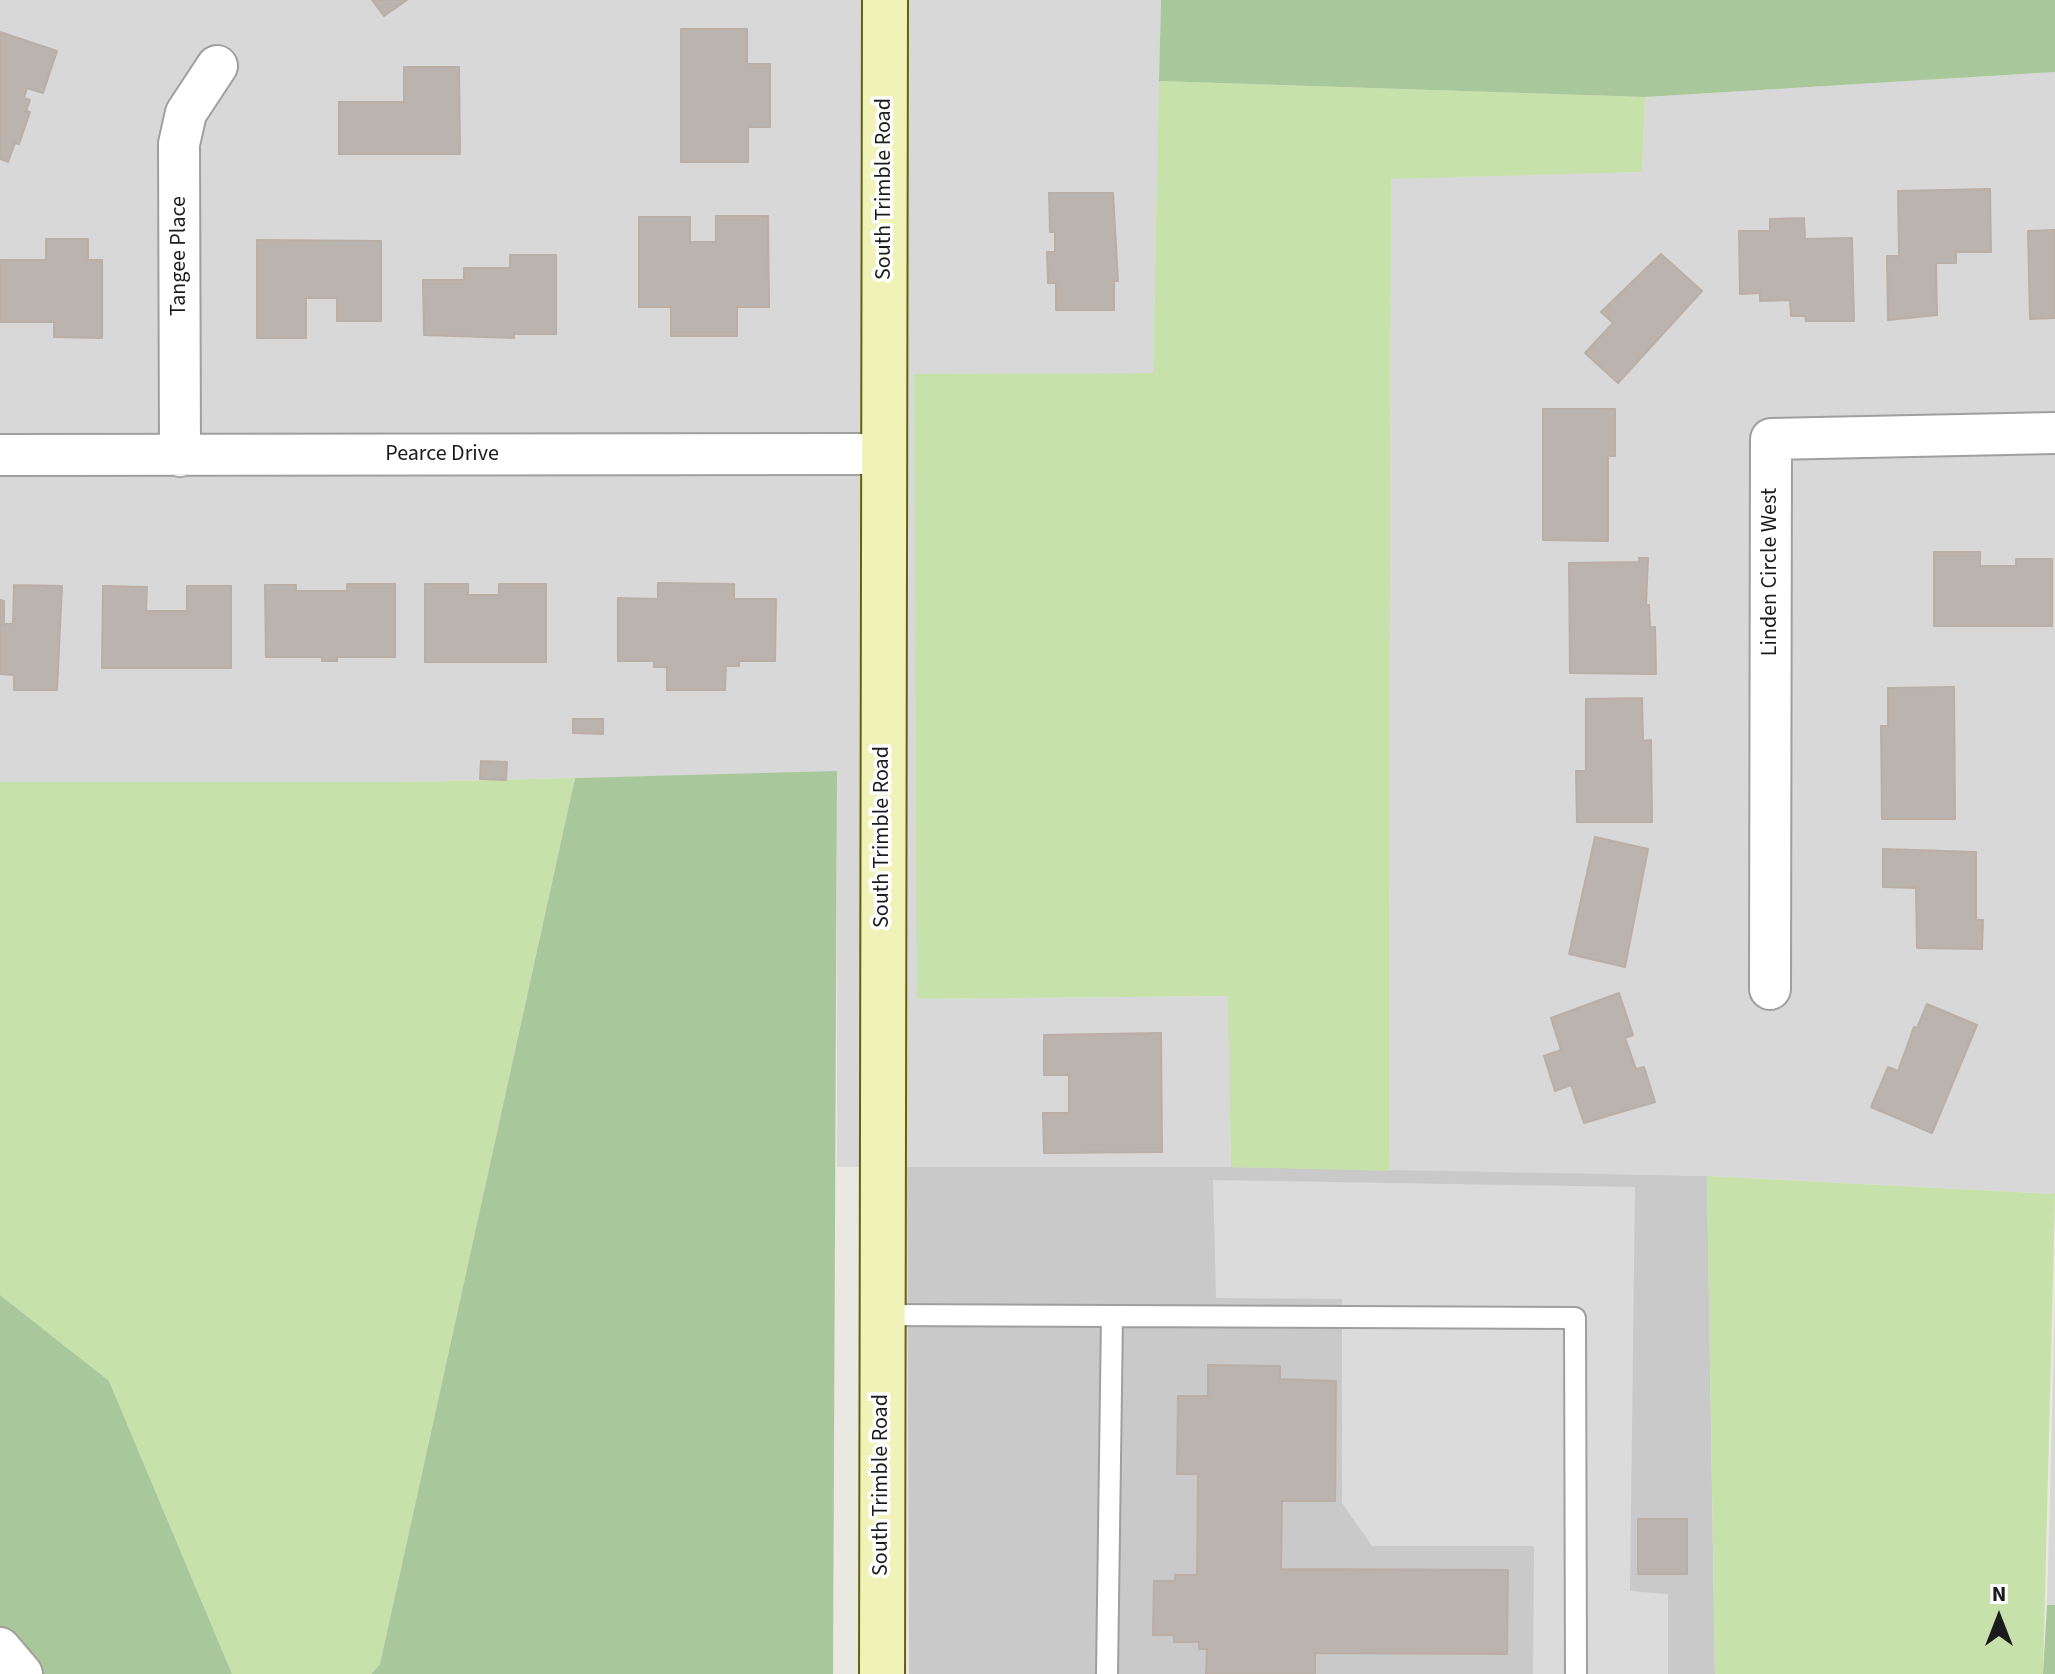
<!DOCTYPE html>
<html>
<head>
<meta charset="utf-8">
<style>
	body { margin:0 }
	#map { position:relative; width:2055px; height:1674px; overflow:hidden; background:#ebe7e1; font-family:"Source Sans 3",sans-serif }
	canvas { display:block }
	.north { position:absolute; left:1959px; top:1578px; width:80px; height:80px; -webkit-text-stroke:6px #fff; paint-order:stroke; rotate:0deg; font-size:22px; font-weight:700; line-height:32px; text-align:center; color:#1b1b1b }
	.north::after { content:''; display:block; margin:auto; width:28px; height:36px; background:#1b1b1b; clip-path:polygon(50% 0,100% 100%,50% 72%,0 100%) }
</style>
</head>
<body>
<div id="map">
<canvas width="2055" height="1674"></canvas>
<div class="north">N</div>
</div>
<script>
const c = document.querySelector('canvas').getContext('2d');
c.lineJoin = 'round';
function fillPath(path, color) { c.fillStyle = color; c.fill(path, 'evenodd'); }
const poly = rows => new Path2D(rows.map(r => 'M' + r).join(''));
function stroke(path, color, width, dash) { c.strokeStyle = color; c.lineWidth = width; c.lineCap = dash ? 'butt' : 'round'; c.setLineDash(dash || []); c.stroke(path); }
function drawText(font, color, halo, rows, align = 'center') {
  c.font = font + ' "Source Sans 3",sans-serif'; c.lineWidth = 7; c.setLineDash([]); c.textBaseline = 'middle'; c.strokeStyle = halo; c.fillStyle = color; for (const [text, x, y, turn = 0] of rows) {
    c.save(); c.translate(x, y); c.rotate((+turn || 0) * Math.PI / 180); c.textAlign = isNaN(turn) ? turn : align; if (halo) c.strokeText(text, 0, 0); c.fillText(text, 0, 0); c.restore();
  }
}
fillPath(poly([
	[0,0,1161,0,1153,374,915,374,918,999,1229,996,1231,1167,837,1167,837,772,404,782,0,782],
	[2055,72,2055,1194,1707,1176,1389,1171,1391,178,1642,172,1645,97],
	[2055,1303,2055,1605,2047,1605]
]), '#d9d8d8');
fillPath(poly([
	[907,1167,1231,1167,1707,1176,1715,1674,909,1674]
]), '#c9c9c9');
fillPath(poly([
	[1159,81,1645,97,1642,172,1391,179,1389,1171,1231,1167,1228,996,917,999,914,374,1153,373],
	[575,778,380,1664,371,1674,232,1674,109,1381,0,1295,0,782,404,782],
	[1707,1176,2055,1194,2043,1674,1715,1674]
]), '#c7e1ab');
fillPath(poly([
	[1161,0,2055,0,2055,72,1645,97,1159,81],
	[837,771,833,1674,371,1674,380,1664,575,778],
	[0,1295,109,1381,232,1674,0,1674],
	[2047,1605,2055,1605,2055,1674,2043,1674]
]), '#a8c79a');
fillPath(poly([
	[1213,1180,1635,1187,1630,1591,1668,1594,1668,1674,1533,1674,1534,1546,1372,1546,1342,1503,1342,1299,1216,1298]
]), '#dbdbdb');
const building = poly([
	[372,0,407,0,384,16,372,0],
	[681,29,747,29,747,64,770,64,770,127,748,127,748,162,681,162,681,29],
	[0,32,57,51,43,93,27,88,24,98,30,100,26,111,30,112,19,144,15,143,8,162,0,159,0,32],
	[404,67,459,67,460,154,339,154,339,102,404,102,404,67],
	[1990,189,1991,252,1956,252,1956,263,1936,263,1937,315,1888,320,1887,256,1899,256,1898,191,1990,189],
	[1049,193,1113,193,1118,281,1114,281,1114,310,1056,310,1056,283,1048,283,1047,252,1055,252,1055,232,1050,232,1049,193],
	[716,216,768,216,769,307,737,307,737,336,671,336,671,307,639,307,639,217,690,217,690,242,716,242,716,216],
	[1804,218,1805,239,1852,238,1854,321,1806,321,1805,316,1791,316,1790,300,1760,301,1760,293,1740,294,1739,231,1770,231,1770,219,1804,218],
	[2055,230,2055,318,2030,319,2028,231,2055,230],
	[46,239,88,239,88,260,102,260,102,338,54,337,54,322,0,322,0,260,46,260,46,239],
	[257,240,381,241,381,321,337,321,337,298,306,298,306,338,257,338,257,240],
	[1661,254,1702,291,1618,383,1585,353,1613,323,1601,312,1661,254],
	[510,255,556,255,556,334,514,334,514,338,424,335,423,280,464,280,464,268,510,268,510,255],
	[1543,409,1615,409,1615,456,1608,456,1608,541,1543,540,1543,409],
	[1934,552,1980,552,1980,566,2016,566,2016,559,2052,559,2052,626,1934,626,1934,552],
	[1639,558,1648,558,1646,605,1649,605,1650,627,1655,627,1656,674,1570,673,1569,563,1639,562,1639,558],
	[658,583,734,584,734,599,776,599,775,661,739,661,739,666,726,666,725,690,667,690,667,667,654,667,654,661,618,661,618,598,658,599,658,583],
	[347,584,395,584,395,657,337,657,337,661,322,661,322,657,266,657,265,585,296,585,296,591,347,591,347,584],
	[425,584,468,584,468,595,499,595,499,584,546,584,546,662,425,662,425,584],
	[14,585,62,586,57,690,14,690,14,675,0,674,0,600,4,601,4,624,13,624,14,585],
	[103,586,147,587,146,611,187,611,187,586,231,586,231,668,102,668,103,586],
	[1954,687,1955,819,1882,819,1881,726,1888,726,1888,688,1954,687],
	[1642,698,1643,741,1651,740,1652,822,1577,822,1576,771,1586,771,1586,699,1642,698],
	[573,719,603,719,603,734,573,733,573,719],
	[481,761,507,762,506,780,480,779,481,761],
	[1595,837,1648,849,1625,967,1569,954,1595,837],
	[1883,849,1976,852,1976,920,1983,920,1982,949,1917,948,1916,888,1883,887,1883,849],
	[1619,993,1633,1035,1625,1038,1636,1069,1644,1067,1655,1102,1584,1123,1571,1085,1555,1091,1544,1056,1561,1050,1551,1018,1619,993],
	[1927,1004,1977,1025,1932,1133,1871,1107,1888,1067,1898,1071,1914,1027,1917,1028,1927,1004],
	[1161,1033,1162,1152,1044,1153,1043,1113,1069,1113,1069,1075,1044,1075,1044,1035,1161,1033],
	[1208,1365,1280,1366,1280,1379,1336,1381,1335,1501,1282,1501,1281,1569,1508,1570,1507,1654,1315,1653,1315,1674,1206,1674,1207,1649,1199,1649,1199,1642,1174,1642,1174,1635,1153,1635,1154,1581,1175,1581,1175,1575,1197,1575,1198,1474,1177,1474,1178,1396,1208,1396,1208,1365],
	[1638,1519,1687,1519,1687,1574,1638,1574,1638,1519]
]);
fillPath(building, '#bbb3ae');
stroke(building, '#bbaea5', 2);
const service = poly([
	[883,1315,1575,1318,1576,1674],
	[1107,1674,1112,1316]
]);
const minor = poly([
	[0,455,884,454],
	[180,456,179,144,186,113,217,66],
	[1770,989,1771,439,2055,433],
	[0,1648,22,1674]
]);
const secondary = poly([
	[882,1674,885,0]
]);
stroke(service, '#9f9f9f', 24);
stroke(minor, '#9f9f9f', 44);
stroke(secondary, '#5e640f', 48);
stroke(service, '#fff', 20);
stroke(minor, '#fff', 40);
stroke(secondary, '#f1f2b8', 44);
drawText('22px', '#1b1b1b', '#fff', [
	["South Trimble Road",885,189,-90],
	["Tangee Place",180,256,-90],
	["Pearce Drive",442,455],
	["Linden Circle West",1771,572,-90],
	["South Trimble Road",883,837,-90],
	["South Trimble Road",882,1485,-90]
]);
</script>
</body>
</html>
